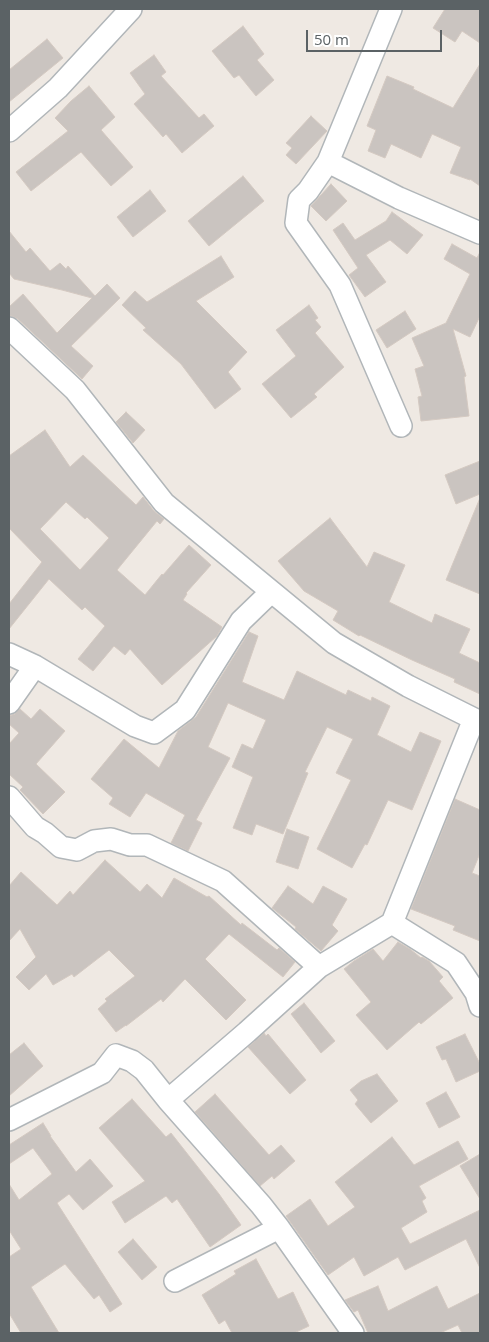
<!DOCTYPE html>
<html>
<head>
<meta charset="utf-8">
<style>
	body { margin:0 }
	#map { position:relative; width:489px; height:1342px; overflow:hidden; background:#efe9e3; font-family:"Open Sans",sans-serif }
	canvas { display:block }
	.frame { position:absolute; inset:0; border:10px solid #5b6265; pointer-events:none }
	.scale { position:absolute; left:306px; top:30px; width:136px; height:22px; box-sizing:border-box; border:2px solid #5b6265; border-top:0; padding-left:6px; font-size:15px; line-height:18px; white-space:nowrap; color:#5b6265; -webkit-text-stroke:4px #fff; paint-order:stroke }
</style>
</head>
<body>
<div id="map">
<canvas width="489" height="1342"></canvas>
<div class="frame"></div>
<div class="scale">50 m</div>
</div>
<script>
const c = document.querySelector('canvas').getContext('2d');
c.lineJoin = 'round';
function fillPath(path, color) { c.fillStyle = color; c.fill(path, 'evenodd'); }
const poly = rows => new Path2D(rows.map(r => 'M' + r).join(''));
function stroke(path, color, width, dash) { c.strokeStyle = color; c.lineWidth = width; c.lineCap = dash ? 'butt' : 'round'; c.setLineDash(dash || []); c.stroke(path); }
const building = poly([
	[445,9,480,9,480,43,462,31,455,42,433,28,445,9],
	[243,26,264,54,257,60,274,80,256,96,239,75,234,78,212,51,243,26],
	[47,39,63,58,9,102,9,70,47,39],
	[154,55,166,72,161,76,199,118,204,114,214,126,182,153,166,134,163,137,134,104,145,94,130,73,154,55],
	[480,64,480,186,470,179,470,180,450,173,461,147,432,134,421,158,391,144,385,158,368,151,376,130,367,126,387,76,414,87,413,89,453,108,480,64],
	[89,86,115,117,101,130,133,167,111,186,81,152,31,191,16,172,68,131,55,118,71,101,89,86],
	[311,116,327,131,296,164,286,155,292,148,286,143,311,116],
	[243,176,264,201,209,246,188,221,243,176],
	[331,184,347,201,326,221,311,206,331,184],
	[150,190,166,211,133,237,117,217,150,190],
	[392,212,423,235,407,254,390,240,366,255,386,282,365,297,349,275,358,268,333,230,343,223,355,240,386,221,392,212],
	[9,231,26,252,30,248,50,271,60,263,66,269,68,266,95,296,107,284,120,298,71,346,93,366,82,379,18,319,12,316,9,316,9,307,23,294,57,333,92,298,62,290,14,279,9,273,9,231],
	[452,244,477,258,480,252,480,316,470,337,453,329,466,376,464,377,469,416,421,421,418,397,422,396,415,369,424,366,412,338,446,323,470,274,444,259,452,244],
	[221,256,234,277,196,301,247,352,228,372,241,389,215,409,181,364,143,330,146,328,122,305,135,291,147,302,221,256],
	[309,305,318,318,315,320,321,327,315,333,344,367,314,394,317,397,291,418,262,384,296,356,276,330,309,305],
	[405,311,416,329,387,348,376,330,405,311],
	[126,412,145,430,133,443,116,422,126,412],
	[45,430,70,467,83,455,136,505,143,497,154,511,164,519,160,524,157,521,117,570,145,595,162,574,163,575,189,545,211,565,186,593,187,594,183,600,222,627,217,636,162,685,130,649,125,655,114,646,93,671,78,659,105,626,85,607,82,610,49,579,9,629,9,604,42,562,9,528,9,456,45,430],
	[66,502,85,519,87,517,109,538,80,570,40,529,66,502],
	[480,461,480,494,456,504,445,475,480,461],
	[480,498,480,594,446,580,480,498],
	[330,518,367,567,374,552,405,565,389,602,432,623,435,614,470,629,459,653,480,663,480,694,454,682,455,679,412,660,360,635,359,636,333,620,338,611,304,591,278,561,330,518],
	[249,632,258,636,242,682,284,700,297,671,346,695,348,690,371,701,372,697,390,706,377,735,411,752,420,732,441,741,412,810,388,800,367,845,365,844,352,868,317,849,351,780,336,773,353,739,327,727,305,772,308,773,283,834,256,824,252,835,233,828,253,777,232,767,242,744,253,749,266,720,228,703,208,747,230,758,196,820,202,823,188,851,171,843,185,815,146,793,130,817,109,804,113,798,91,779,124,739,159,768,178,731,196,717,249,632],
	[20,709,31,719,40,709,65,731,36,764,65,792,43,814,20,790,23,787,9,774,9,744,19,733,9,724,9,716,15,714,20,709],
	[455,799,480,810,480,853,472,873,480,876,480,941,453,930,455,926,411,909,455,799],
	[287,829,309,837,298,869,276,862,287,829],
	[105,860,140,892,147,884,162,898,174,878,207,897,209,896,241,925,242,923,277,950,279,948,295,962,283,977,229,934,205,959,246,1000,226,1020,185,979,163,1002,161,999,126,1026,126,1025,116,1032,98,1009,107,1001,105,999,135,976,109,950,74,977,72,974,53,985,46,974,29,990,16,977,36,957,20,929,9,941,9,886,21,872,57,905,70,891,73,895,105,860],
	[288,886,313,904,323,886,347,899,332,925,338,931,321,951,295,929,296,927,272,908,288,886],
	[398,942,410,949,421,958,422,957,429,961,443,977,439,981,453,998,421,1024,419,1022,387,1050,356,1015,371,1002,344,969,354,961,373,949,383,961,398,942],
	[304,1003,335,1041,321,1053,291,1014,304,1003],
	[264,1033,266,1036,268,1034,306,1080,290,1094,248,1047,264,1033],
	[465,1034,480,1064,480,1071,456,1082,446,1059,442,1060,436,1047,465,1034],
	[24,1043,43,1066,9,1096,9,1055,24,1043],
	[377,1074,398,1101,371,1123,355,1104,358,1100,350,1090,361,1081,377,1074],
	[446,1092,460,1117,439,1128,426,1103,446,1092],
	[215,1094,269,1155,281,1145,295,1161,274,1179,272,1176,260,1186,195,1112,215,1094],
	[132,1099,166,1137,171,1133,219,1194,241,1225,210,1247,177,1199,172,1203,166,1196,125,1223,112,1202,145,1181,99,1128,132,1099],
	[43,1123,51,1136,50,1136,76,1172,90,1159,113,1186,83,1210,69,1194,57,1203,122,1304,110,1312,99,1295,94,1299,65,1264,31,1287,59,1333,21,1333,9,1313,9,1257,21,1249,9,1230,9,1184,19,1200,52,1174,33,1148,9,1164,9,1145,43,1123],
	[392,1137,414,1165,458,1141,468,1159,419,1186,426,1198,422,1201,427,1212,401,1228,410,1244,480,1210,480,1268,466,1239,405,1270,398,1257,364,1276,354,1257,328,1275,286,1216,310,1199,328,1226,355,1207,335,1182,392,1137],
	[480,1154,480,1199,460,1166,480,1154],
	[133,1239,157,1267,142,1280,118,1252,133,1239],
	[256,1259,278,1299,293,1292,309,1326,294,1333,232,1333,225,1320,219,1324,202,1295,236,1274,234,1271,256,1259],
	[378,1286,388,1311,437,1286,448,1309,480,1293,480,1333,462,1333,458,1325,440,1333,368,1333,358,1310,354,1312,345,1300,378,1286]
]);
fillPath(building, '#cac4c0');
stroke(building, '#d4c9c1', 1);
const minor = poly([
	[391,9,328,162,308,191,299,200,296,223,340,285,401,426],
	[9,131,58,88,131,9],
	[328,162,399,198,480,233],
	[9,328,75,390,164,503,334,643,408,686,480,722],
	[9,654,35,666,135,726,154,733,185,710,241,621,271,592],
	[9,703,35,666],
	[9,797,35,827,45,833,61,847,77,850,94,841,111,839,130,845,147,845,223,881,319,967],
	[392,923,456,963,476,993,480,1006],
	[168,1100,247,1032,319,967,392,923,474,719],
	[9,1120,102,1073,116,1055,132,1061,144,1070,168,1100,261,1205,279,1228,353,1333],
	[175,1281,279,1228]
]);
stroke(minor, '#b1b6b9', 24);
stroke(minor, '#fff', 21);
</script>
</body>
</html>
